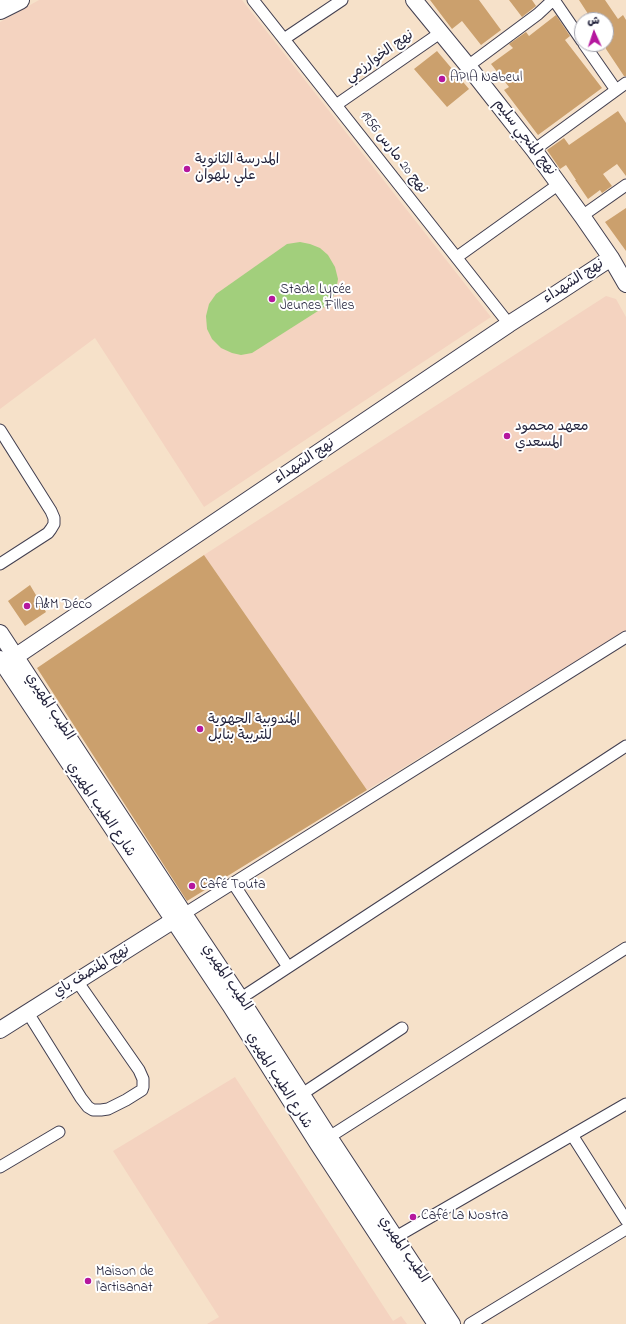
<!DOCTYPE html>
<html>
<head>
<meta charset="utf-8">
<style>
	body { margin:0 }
	#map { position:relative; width:626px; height:1324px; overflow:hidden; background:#f6e1c9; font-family:"Indie Flower","Playpen Sans Arabic",sans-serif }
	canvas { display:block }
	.north { position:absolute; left:574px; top:12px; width:40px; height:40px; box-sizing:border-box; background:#fff; border:1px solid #a7a7b1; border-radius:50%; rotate:357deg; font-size:11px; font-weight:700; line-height:16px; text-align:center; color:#22223b }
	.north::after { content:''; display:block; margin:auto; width:14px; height:18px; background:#b5179e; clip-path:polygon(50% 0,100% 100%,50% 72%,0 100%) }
</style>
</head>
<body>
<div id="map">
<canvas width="626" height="1324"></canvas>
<div class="north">ش</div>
</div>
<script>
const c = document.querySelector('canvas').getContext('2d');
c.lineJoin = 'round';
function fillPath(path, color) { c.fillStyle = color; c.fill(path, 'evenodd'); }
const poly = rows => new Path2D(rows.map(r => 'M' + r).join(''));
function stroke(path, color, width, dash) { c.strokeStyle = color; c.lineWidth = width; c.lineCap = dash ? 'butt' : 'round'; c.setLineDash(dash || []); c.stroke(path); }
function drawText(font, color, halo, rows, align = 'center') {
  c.font = font + ' "Indie Flower","Playpen Sans Arabic",sans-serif'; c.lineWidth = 4; c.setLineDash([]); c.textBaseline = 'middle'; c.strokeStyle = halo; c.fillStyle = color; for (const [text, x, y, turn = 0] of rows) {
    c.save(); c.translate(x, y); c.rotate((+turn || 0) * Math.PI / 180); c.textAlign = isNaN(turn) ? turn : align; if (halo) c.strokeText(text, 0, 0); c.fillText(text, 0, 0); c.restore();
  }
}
fillPath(poly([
	[39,0,242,0,491,317,204,507,95,338,0,409,0,22],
	[606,296,616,299,626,317,626,630,367,790,204,555],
	[235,1077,393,1321,401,1316,407,1324,207,1324,219,1317,113,1151]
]), '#f4d3c0');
fillPath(poly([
	[300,242,310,244,320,248,328,255,335,267,338,279,336,291,329,304,252,353,241,355,232,353,221,348,212,339,207,329,206,316,209,304,216,294,287,244]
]), '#a2cf7c');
fillPath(poly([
	[430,0,479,0,501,30,481,45,462,21,452,29],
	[509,0,532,0,536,6,522,17],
	[579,0,605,0,618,19,623,15,626,20,626,76,624,76,606,49,606,20,592,20],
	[556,15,570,36,565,40,602,88,538,135,504,90,509,87,491,64,513,48,509,44,526,32,529,36],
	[437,51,469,89,447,107,414,69],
	[618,111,626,123,626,176,617,164,603,174,612,186,602,193,600,190,588,199,575,180,576,180,566,165,560,169,547,150,564,138,569,145],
	[626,208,626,251,605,222],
	[204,555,367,790,187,901,37,668],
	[30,585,46,612,25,626,8,601]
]), '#cba06d');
const street = poly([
	[253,0,509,324],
	[554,0,582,41],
	[284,39,342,0],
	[584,44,616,90],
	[468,66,538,14,553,0],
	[336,105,440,33],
	[534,150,626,83],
	[582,216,626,185],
	[457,257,559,184],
	[0,430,51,511,54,518,54,524,51,529,48,533,0,564],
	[233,883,288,967],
	[184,914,626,637],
	[235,1002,626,746],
	[28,1013,81,1098,88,1107,93,1110,101,1110,108,1109,126,1100,142,1090,143,1087,143,1079,139,1070,77,981],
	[302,1094,402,1028],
	[572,1135,626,1220],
	[323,1141,626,948],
	[0,1167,59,1132],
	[389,1241,626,1104],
	[470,1324,626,1229]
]);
const secondary = poly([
	[414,0,468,66,534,150,582,216,611,258,626,284],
	[0,633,184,914,240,998,329,1137,452,1324],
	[0,659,230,1005,318,1144,436,1324],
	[6,663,509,324,556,294,611,258],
	[0,1030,182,915]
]);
const primary = poly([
	[0,10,20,0]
]);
stroke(street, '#423f50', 13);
stroke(secondary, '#423f50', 18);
stroke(primary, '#423f50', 20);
stroke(street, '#fff', 11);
stroke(secondary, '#fff', 16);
stroke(primary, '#fff', 18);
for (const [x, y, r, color] of [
	[442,79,4,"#b5179e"],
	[187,169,4,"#b5179e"],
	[272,299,4,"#b5179e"],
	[507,436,4,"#b5179e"],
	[27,606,4,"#b5179e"],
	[200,729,4,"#b5179e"],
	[192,886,4,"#b5179e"],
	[413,1217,4,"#b5179e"],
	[88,1281,4,"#b5179e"]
]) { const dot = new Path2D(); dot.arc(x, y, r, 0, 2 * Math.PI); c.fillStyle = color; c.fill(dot); stroke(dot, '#fff', 1.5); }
drawText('14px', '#22223b', '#fff', [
	["نهج الخوارزمي",380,57,-35],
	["نهج المنجي سليم",524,138,52],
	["نهج 20 مارس 1956",393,153,52],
	["نهج الشهداء",574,282,-33],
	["نهج الشهداء",305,462,-34],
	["الطيب المهيري",49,707,57],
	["شارع الطيب المهيري",100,810,56],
	["نهج المنصف باي",92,972,-32],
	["الطيب المهيري",226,978,56],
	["شارع الطيب المهيري",278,1081,58],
	["الطيب المهيري",403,1250,56]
]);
drawText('14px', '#22223b', '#fff', [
	["APIA Nabeul",450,79],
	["المدرسة الثانوية",195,161],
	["علي بلهوان",195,177],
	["Stade Lycée",280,291],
	["Jeunes Filles",280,307],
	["معهد محمود",515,428],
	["المسعدي",515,444],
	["A&M Déco",35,606],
	["المندوبية الجهوية",208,721],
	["للتربية بنابل",208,737],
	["Café Touta",200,886],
	["Café La Nostra",421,1217],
	["Maison de",96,1273],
	["l'artisanat",96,1289]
], 'left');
</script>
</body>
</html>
